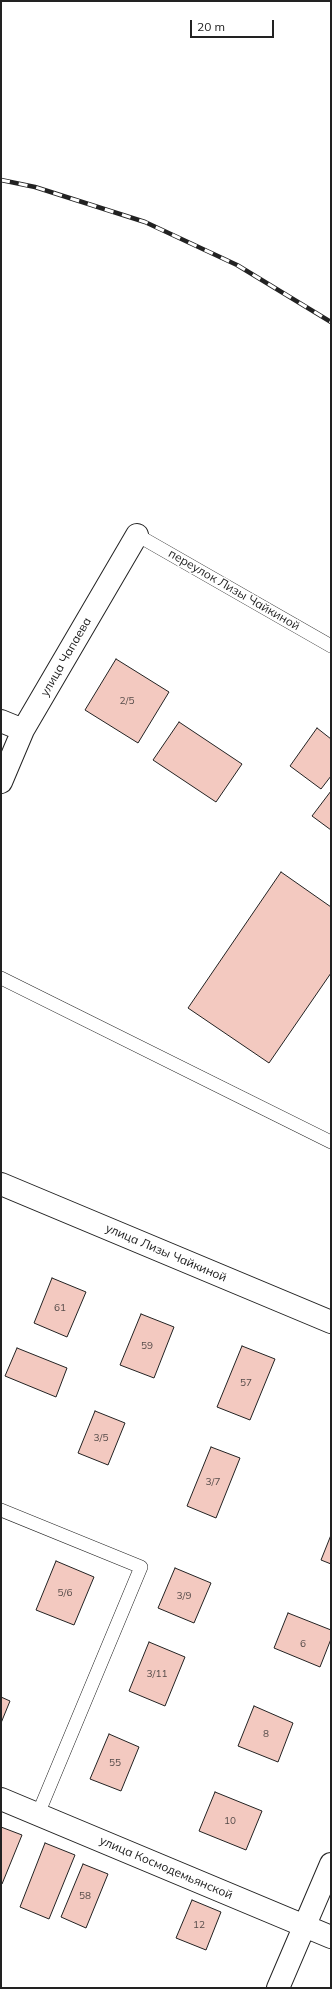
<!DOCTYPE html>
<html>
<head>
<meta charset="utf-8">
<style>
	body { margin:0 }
	#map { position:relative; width:332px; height:1989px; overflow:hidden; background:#fff; font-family:Mulish,sans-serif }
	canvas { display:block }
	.frame { position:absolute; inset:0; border:2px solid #222; pointer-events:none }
	.scale { position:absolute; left:190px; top:20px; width:84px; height:18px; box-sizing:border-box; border:2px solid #222; border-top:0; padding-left:5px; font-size:12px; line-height:14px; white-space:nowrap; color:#222; -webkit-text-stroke:3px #fff; paint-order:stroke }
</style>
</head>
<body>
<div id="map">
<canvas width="332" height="1989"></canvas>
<div class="frame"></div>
<div class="scale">20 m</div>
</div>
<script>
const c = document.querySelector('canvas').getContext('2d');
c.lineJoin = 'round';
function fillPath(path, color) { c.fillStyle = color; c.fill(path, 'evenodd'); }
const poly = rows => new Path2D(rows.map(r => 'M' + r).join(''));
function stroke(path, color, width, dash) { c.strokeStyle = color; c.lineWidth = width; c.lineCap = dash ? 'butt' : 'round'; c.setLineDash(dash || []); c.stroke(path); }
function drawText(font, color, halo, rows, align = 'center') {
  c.font = font + ' Mulish,sans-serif'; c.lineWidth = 3; c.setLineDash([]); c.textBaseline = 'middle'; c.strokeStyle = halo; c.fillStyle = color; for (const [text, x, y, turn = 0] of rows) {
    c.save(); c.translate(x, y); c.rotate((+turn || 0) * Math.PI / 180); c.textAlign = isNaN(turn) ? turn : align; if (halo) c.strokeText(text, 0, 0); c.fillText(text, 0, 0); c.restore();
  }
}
const building = poly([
	[116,659,169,692,138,743,85,710,116,659],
	[179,722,242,764,216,802,153,760,179,722],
	[317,728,331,739,331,776,321,789,290,766,317,728],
	[331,791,331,830,312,816,331,791],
	[281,872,331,907,331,973,269,1063,188,1008,281,872],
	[52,1278,86,1292,67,1337,34,1323,52,1278],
	[141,1314,174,1327,154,1378,120,1365,141,1314],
	[242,1346,275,1359,250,1420,217,1407,242,1346],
	[17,1348,67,1368,56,1397,5,1376,17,1348],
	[95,1411,125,1423,108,1465,78,1453,95,1411],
	[211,1447,240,1458,216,1518,187,1506,211,1447],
	[331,1535,331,1564,321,1560,331,1535],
	[56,1561,94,1577,74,1625,36,1610,56,1561],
	[175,1568,211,1583,194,1623,158,1608,175,1568],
	[288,1613,331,1630,331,1639,320,1667,274,1648,288,1613],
	[149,1642,185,1657,165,1706,129,1691,149,1642],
	[1,1697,10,1701,1,1723,1,1697],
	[254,1706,293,1723,278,1762,238,1746,254,1706],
	[109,1734,139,1747,121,1791,90,1779,109,1734],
	[215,1792,262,1811,246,1850,199,1831,215,1792],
	[1,1827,22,1835,2,1884,1,1883,1,1827],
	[45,1843,75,1855,49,1919,20,1907,45,1843],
	[83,1864,108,1874,86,1928,61,1917,83,1864],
	[192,1900,221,1912,206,1950,176,1938,192,1900]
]);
fillPath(building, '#f3c9c0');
stroke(building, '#222', 1);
const service = poly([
	[137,535,331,646],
	[1,978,331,1142],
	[1,1510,141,1567,38,1814]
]);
const minor = poly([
	[1,721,23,730],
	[1,782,23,730,137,535],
	[1,1184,331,1322],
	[1,1799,331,1937],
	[278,1988,331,1864]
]);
stroke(service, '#222', 14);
stroke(minor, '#222', 24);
stroke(service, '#fff', 13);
stroke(minor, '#fff', 22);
const rail = poly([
	[1,180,35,187,145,222,237,265,331,322]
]);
stroke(rail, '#222', 4.5);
stroke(rail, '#fff', 3, [9]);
drawText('10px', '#564c4a', null, [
	["2/5",127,701],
	["61",60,1308],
	["59",147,1346],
	["57",246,1383],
	["3/5",101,1438],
	["3/7",213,1482],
	["5/6",65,1593],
	["3/9",184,1596],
	["6",303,1644],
	["3/11",157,1674],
	["8",266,1734],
	["55",115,1763],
	["10",230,1821],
	["58",85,1896],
	["12",199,1925]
]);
drawText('12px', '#222', '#fff', [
	["переулок Лизы Чайкиной",234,590,30],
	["улица Чапаева",66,657,-60],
	["улица Лизы Чайкиной",166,1253,23],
	["улица Космодемьянской",166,1868,23]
]);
</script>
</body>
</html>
